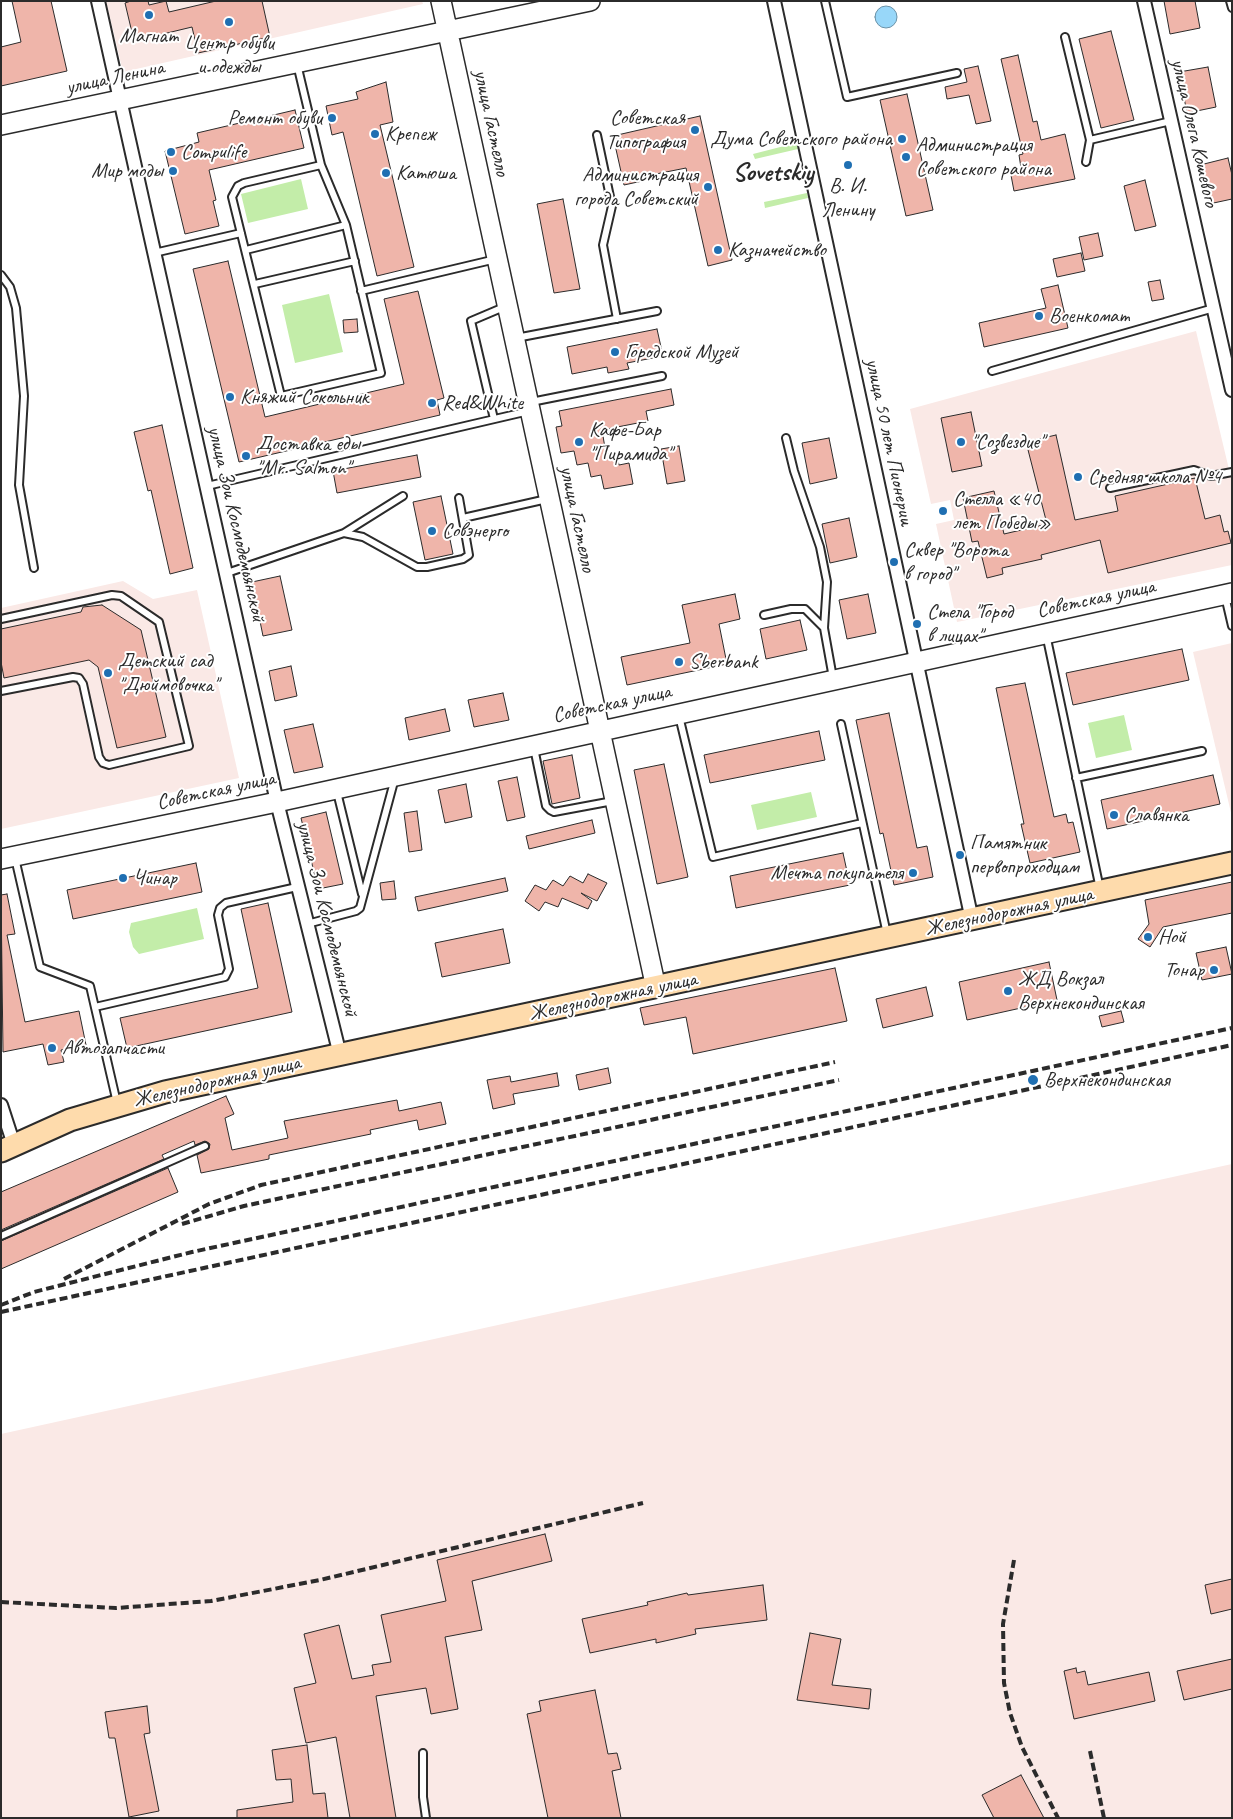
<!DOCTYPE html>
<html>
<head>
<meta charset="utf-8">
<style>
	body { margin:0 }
	#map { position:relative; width:1233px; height:1819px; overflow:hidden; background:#fff; font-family:Caveat,sans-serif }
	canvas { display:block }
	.frame { position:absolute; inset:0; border:2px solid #2b2b2b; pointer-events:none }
</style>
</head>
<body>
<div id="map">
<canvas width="1233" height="1819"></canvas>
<div class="frame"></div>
</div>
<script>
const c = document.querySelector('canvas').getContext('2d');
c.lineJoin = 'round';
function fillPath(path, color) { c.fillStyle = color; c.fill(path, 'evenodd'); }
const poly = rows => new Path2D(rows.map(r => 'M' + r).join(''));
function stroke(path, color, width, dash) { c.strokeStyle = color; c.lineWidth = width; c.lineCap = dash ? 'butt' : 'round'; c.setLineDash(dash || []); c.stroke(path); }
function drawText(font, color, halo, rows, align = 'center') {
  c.font = font + ' Caveat,sans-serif'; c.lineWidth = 4; c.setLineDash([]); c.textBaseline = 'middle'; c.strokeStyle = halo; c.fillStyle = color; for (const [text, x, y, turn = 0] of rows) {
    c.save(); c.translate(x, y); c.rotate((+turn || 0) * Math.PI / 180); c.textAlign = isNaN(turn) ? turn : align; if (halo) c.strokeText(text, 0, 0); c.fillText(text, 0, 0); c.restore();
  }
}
fillPath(poly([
	[106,1,422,1,423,4,123,72],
	[1196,331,1232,482,1232,565,957,622,936,524,954,520,950,500,931,504,910,409],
	[123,581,153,599,197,590,239,778,1,829,1,608],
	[1232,643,1232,817,1193,652],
	[1232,1164,1232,1818,1,1818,1,1434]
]), '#fae9e6');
fillPath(poly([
	[796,143,798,149,755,159,753,154],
	[301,179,308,209,248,223,241,194],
	[807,193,808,198,765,208,764,202],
	[329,294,343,352,295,363,282,305],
	[1124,715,1132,750,1096,758,1088,723],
	[811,792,817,817,757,830,751,805],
	[197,908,204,939,139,954,133,947,129,932,131,923]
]), '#c3eda9');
const water = poly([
	'875 17a11 11 0 1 1 22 0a11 11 0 1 1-22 0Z'
]);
fillPath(water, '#98d7f9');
stroke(water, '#6c92a7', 1);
const building = poly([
	[12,1,51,1,67,71,1,86,1,47,21,42,12,1],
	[131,1,148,1,149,5,166,1,169,12,216,1,262,1,270,37,198,53,192,27,134,41,125,3,131,1],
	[1164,1,1195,1,1200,28,1170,34,1164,1],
	[1111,31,1134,120,1101,128,1079,39,1111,31],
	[1018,55,1033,122,1037,121,1041,140,1065,134,1075,179,1014,191,1010,170,1021,168,1019,155,1023,154,1001,59,1018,55],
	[978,66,991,121,976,124,969,95,947,99,945,87,967,82,964,69,978,66],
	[1208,67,1216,107,1187,113,1179,72,1208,67],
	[386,82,393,122,380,125,414,267,377,276,343,132,332,135,326,106,358,99,356,92,386,82],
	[907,94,933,210,906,216,880,100,907,94],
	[295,110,304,148,209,170,216,200,213,201,219,226,185,234,165,151,199,142,197,133,295,110],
	[700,116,732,260,708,266,686,168,656,174,656,178,624,185,613,136,700,116],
	[1228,158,1232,175,1232,199,1209,204,1200,165,1228,158],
	[1145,180,1156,226,1135,231,1124,186,1145,180],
	[563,199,580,289,554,293,537,204,563,199],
	[1098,233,1103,256,1084,260,1079,237,1098,233],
	[1081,253,1085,271,1057,277,1053,259,1081,253],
	[228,261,265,417,404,384,384,299,418,291,444,398,437,400,440,415,239,462,193,269,228,261],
	[1160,280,1164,299,1152,301,1148,282,1160,280],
	[1058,285,1068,328,984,347,979,323,1046,308,1041,289,1058,285],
	[357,319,358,332,344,333,343,320,357,319],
	[657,329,663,356,627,363,629,369,608,373,607,367,572,374,567,347,657,329],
	[671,389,674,405,646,411,648,421,602,430,606,454,616,452,619,465,629,463,633,484,604,489,601,475,591,477,588,463,577,465,574,451,561,453,556,427,562,426,559,411,671,389],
	[971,412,982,466,952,472,941,418,971,412],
	[162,425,193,568,170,574,151,490,148,491,134,432,162,425],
	[1056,435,1075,520,1118,511,1115,496,1195,478,1205,519,1220,515,1224,532,1228,531,1231,543,1108,573,1100,540,1041,555,1042,559,1002,568,1003,574,987,578,978,541,972,542,963,498,994,491,1004,534,1047,524,1026,442,1056,435],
	[829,438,837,478,810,484,802,443,829,438],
	[679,446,685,481,667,484,661,449,679,446],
	[417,455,421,477,337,493,333,471,417,455],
	[441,496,453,554,425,560,413,502,441,496],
	[849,518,857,557,830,563,822,524,849,518],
	[280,576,292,630,263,636,252,582,280,576],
	[735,594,740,619,719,624,727,664,627,685,621,657,690,643,682,605,735,594],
	[868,594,876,633,847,639,839,600,868,594],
	[102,605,141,630,166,737,117,748,98,667,89,660,4,678,1,662,1,629,81,612,83,607,102,605],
	[800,620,807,650,766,659,760,629,800,620],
	[1182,649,1189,680,1073,705,1066,673,1182,649],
	[291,666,297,696,275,701,269,671,291,666],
	[1025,683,1054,817,1066,814,1068,823,1073,822,1080,852,1030,863,1021,824,1024,824,996,688,1025,683],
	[503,693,509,720,474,727,468,700,503,693],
	[445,709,450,731,409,740,405,718,445,709],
	[889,713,917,848,927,846,933,877,894,885,883,833,880,834,856,720,889,713],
	[313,724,323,767,294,773,284,730,313,724],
	[819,731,825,760,710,783,704,755,819,731],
	[572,755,580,798,552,804,543,761,572,755],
	[664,764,688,877,657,884,634,770,664,764],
	[1213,775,1220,804,1107,829,1101,800,1213,775],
	[517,777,525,817,507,821,498,781,517,777],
	[466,784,472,817,445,823,438,790,466,784],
	[417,811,422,850,409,852,404,813,417,811],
	[326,812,343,884,318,889,301,818,326,812],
	[592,820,595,833,529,849,526,836,592,820],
	[843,853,850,885,736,908,730,876,843,853],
	[196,863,202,892,73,919,67,890,196,863],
	[588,874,607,883,597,901,581,893,592,901,588,909,562,898,558,907,545,902,539,911,525,901,535,885,546,890,553,880,563,886,570,876,583,883,588,874],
	[505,878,508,891,418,911,415,897,505,878],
	[394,881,396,899,382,900,380,883,394,881],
	[1232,882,1232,913,1163,927,1150,947,1138,939,1149,924,1145,900,1232,882],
	[7,894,15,934,7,935,25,1022,79,1011,86,1045,61,1050,64,1062,48,1065,43,1044,3,1052,1,895,7,894],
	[268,903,292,1012,127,1048,120,1018,258,988,241,909,268,903],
	[503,929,510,963,442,977,435,943,503,929],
	[1226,947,1232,974,1202,980,1196,953,1226,947],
	[1049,962,1057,1000,967,1020,959,982,1049,962],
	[835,968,847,1021,693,1054,686,1017,644,1025,640,1008,835,968],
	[926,987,933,1016,883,1028,876,999,926,987],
	[1121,1011,1124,1022,1102,1027,1099,1016,1121,1011],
	[608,1068,611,1083,579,1090,576,1075,608,1068],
	[557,1073,559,1086,513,1094,515,1104,493,1109,487,1080,510,1076,511,1082,557,1073],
	[226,1096,234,1114,225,1118,232,1150,288,1138,284,1121,397,1100,399,1111,441,1102,446,1124,419,1130,417,1120,370,1130,371,1134,269,1155,269,1159,201,1173,197,1155,209,1149,210,1144,205,1141,195,1145,194,1141,162,1155,164,1159,1,1230,1,1192,226,1096],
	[168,1168,178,1192,1,1269,1,1241,168,1168],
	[545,1534,552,1561,472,1581,482,1630,445,1637,458,1709,431,1714,426,1688,376,1696,396,1818,350,1818,336,1737,306,1743,294,1688,316,1683,304,1634,339,1625,352,1679,374,1675,372,1665,391,1662,381,1615,446,1601,437,1560,545,1534],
	[1232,1579,1232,1609,1211,1614,1205,1585,1232,1579],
	[763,1585,767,1620,695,1629,696,1634,656,1643,656,1639,590,1653,582,1619,648,1605,647,1602,687,1593,688,1595,763,1585],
	[810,1633,841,1639,832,1685,871,1689,869,1709,797,1700,810,1633],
	[1232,1659,1232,1689,1184,1700,1177,1671,1232,1659],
	[1076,1668,1077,1673,1085,1671,1088,1685,1149,1672,1155,1701,1074,1719,1064,1671,1076,1668],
	[595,1690,608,1754,617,1753,621,1769,612,1771,621,1818,548,1818,527,1714,541,1711,539,1701,595,1690],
	[147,1706,150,1733,144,1734,159,1811,129,1817,115,1738,109,1738,105,1712,147,1706],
	[307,1745,313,1794,325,1793,328,1818,237,1818,237,1810,293,1802,291,1779,276,1780,272,1750,307,1745],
	[1021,1775,1044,1818,994,1818,982,1795,1021,1775]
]);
fillPath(building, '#efb5aa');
stroke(building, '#2b2b2b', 1);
const lane = poly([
	[825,1,847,97,957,73],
	[1230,1,1232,8],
	[1065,37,1090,140,1171,121],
	[297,64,321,165,346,225,381,373,281,396,232,197,238,186,244,183,321,165],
	[597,135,612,206,603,245,617,319],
	[1086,162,1090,140],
	[246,250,346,225],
	[154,253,241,233],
	[1,275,10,287,16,308,24,396,19,485,34,568],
	[255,284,355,261],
	[361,291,496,259],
	[516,338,657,311],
	[992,371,1214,308],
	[531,402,662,376],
	[494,419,471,321,504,307],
	[786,438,794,471,820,547,827,582,824,628,833,678],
	[207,486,529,411],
	[1110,488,1194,470,1211,476,1232,472],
	[463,518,547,499],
	[344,533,403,496],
	[227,573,344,533,363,537,417,567,427,567,463,559,469,555,459,498],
	[1225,596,1232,626],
	[764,615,791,609,805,609,824,628],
	[1,619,112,595,121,596,159,622,189,746,109,765,103,763,99,757,83,684,79,678,73,677,1,691],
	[1046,634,1100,889],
	[679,716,713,857,862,823],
	[841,724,887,934],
	[534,748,546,806,550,810,554,812,613,801],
	[1076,778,1202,751],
	[337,792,362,894],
	[15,858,40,967,90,986,117,1103],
	[307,924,356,911,360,908,395,778],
	[95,1007,225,977,229,969,218,915,220,908,226,903,297,887],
	[1,1236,205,1146],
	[423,1753,423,1797,426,1818]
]);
const street = poly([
	[98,1,277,802,340,1055],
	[774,1,972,920],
	[1144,1,1232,390],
	[1,1105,14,1145]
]);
const secondary = poly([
	[441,1,656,988],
	[1,125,590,1],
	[1,859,277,802,1232,593]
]);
const primary = poly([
	[1,1151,70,1120,165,1092,1232,863]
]);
stroke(lane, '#2b2b2b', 10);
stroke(street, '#2b2b2b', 16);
stroke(secondary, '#2b2b2b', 22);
stroke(primary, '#2b2b2b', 25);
stroke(lane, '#fff', 6);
stroke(street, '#fff', 12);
stroke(secondary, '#fff', 19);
stroke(primary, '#fedbac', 21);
stroke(poly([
	[182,1224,244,1206,839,1080],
	[64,1279,209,1204,261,1185,835,1062],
	[1,1305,34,1292,192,1252,1232,1028],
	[1,1312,1232,1045],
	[1014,1560,1003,1624,1004,1683,1010,1713,1022,1747,1058,1818],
	[1,1602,116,1608,211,1601,320,1580,643,1503],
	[1090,1751,1104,1818]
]), '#2b2b2b', 4, [8, 4]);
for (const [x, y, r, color] of [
	[149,15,5,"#1f6fb2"],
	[229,22,5,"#1f6fb2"],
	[332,118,5,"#1f6fb2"],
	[695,130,5,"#1f6fb2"],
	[375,134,5,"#1f6fb2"],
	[902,139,5,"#1f6fb2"],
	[171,152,5,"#1f6fb2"],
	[906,157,5,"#1f6fb2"],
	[848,165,5,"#1f6fb2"],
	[173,171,5,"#1f6fb2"],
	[386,173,5,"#1f6fb2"],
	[708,187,5,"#1f6fb2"],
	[718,250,5,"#1f6fb2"],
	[1039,316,5,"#1f6fb2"],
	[615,352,5,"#1f6fb2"],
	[230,397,5,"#1f6fb2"],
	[432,403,5,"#1f6fb2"],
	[579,442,5,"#1f6fb2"],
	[961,442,5,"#1f6fb2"],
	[246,456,5,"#1f6fb2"],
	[1078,477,5,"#1f6fb2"],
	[943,511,5,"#1f6fb2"],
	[432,531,5,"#1f6fb2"],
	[894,562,5,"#1f6fb2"],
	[917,624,5,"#1f6fb2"],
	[679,662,5,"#1f6fb2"],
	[108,673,5,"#1f6fb2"],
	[1114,815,5,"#1f6fb2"],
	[960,855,5,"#1f6fb2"],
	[913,873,5,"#1f6fb2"],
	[123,878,5,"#1f6fb2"],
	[1148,937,5,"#1f6fb2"],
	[1214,970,5,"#1f6fb2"],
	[1008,991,5,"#1f6fb2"],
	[52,1048,5,"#1f6fb2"],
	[1033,1080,6,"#1f6fb2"]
]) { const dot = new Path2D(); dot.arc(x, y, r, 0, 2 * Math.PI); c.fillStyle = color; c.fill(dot); stroke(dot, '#fff', 2); }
drawText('21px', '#2b2b2b', '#fff', [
	["Магнат",149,36,"center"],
	["Центр обуви",229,43,"center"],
	["и одежды",229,67,"center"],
	["Ремонт обуви",322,118,"right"],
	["Советская",685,118,"right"],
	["Типография",685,142,"right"],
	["Крепеж",385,134],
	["Дума Советского района",892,139,"right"],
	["Администрация",916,145],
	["Советского района",916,169],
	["Compulife",181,152],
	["Мир моды",163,171,"right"],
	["Катюша",396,173],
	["Администрация",698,175,"right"],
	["города Советский",698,199,"right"],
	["В. И.",848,186,"center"],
	["Ленину",848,210,"center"],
	["Казначейство",728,250],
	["Военкомат",1049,316],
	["Городской Музей",625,352],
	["Княжий Сокольник",240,397],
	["Red&White",442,403],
	["Кафе-Бар",589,430],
	["\"Пирамида\"",589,454],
	["\"Созвездие\"",971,442],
	["Доставка еды",256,444],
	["\"Mr. Salmon\"",256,468],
	["Средняя школа №4",1088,477],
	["Стелла «40",953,499],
	["лет Победы»",953,523],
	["Совэнерго",442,531],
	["Сквер \"Ворота",904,550],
	["в город\"",904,574],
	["Стела \"Город",927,612],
	["в лицах\"",927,636],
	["Детский сад",118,661],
	["\"Дюймовочка\"",118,685],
	["Sberbank",689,662],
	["Славянка",1124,815],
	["Памятник",970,843],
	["первопроходцам",970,867],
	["Мечта покупателя",903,873,"right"],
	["Чинар",133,878],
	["Ной",1158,937],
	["Тонар",1204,970,"right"],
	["ЖД Вокзал",1018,979],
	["Верхнекондинская",1018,1003],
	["Автозапчасти",62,1048],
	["Верхнекондинская",1044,1080]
], 'left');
drawText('21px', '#2b2b2b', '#fff', [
	["улица Ленина",115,78,-12],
	["улица Гастелло",491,123,78],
	["улица Олега Кошевого",1194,133,77],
	["улица 50 лет Пионерии",889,442,78],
	["улица Гастелло",577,519,78],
	["улица Зои Космодемьянской",236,524,77],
	["Советская улица",1096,599,-12],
	["Советская улица",612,704,-12],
	["Советская улица",216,791,-12],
	["Железнодорожная улица",1009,912,-12],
	["улица Зои Космодемьянской",327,919,76],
	["Железнодорожная улица",613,997,-12],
	["Железнодорожная улица",217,1082,-13]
]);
drawText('bold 26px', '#2b2b2b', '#fff', [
	["Sovetskiy",773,173]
]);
</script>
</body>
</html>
